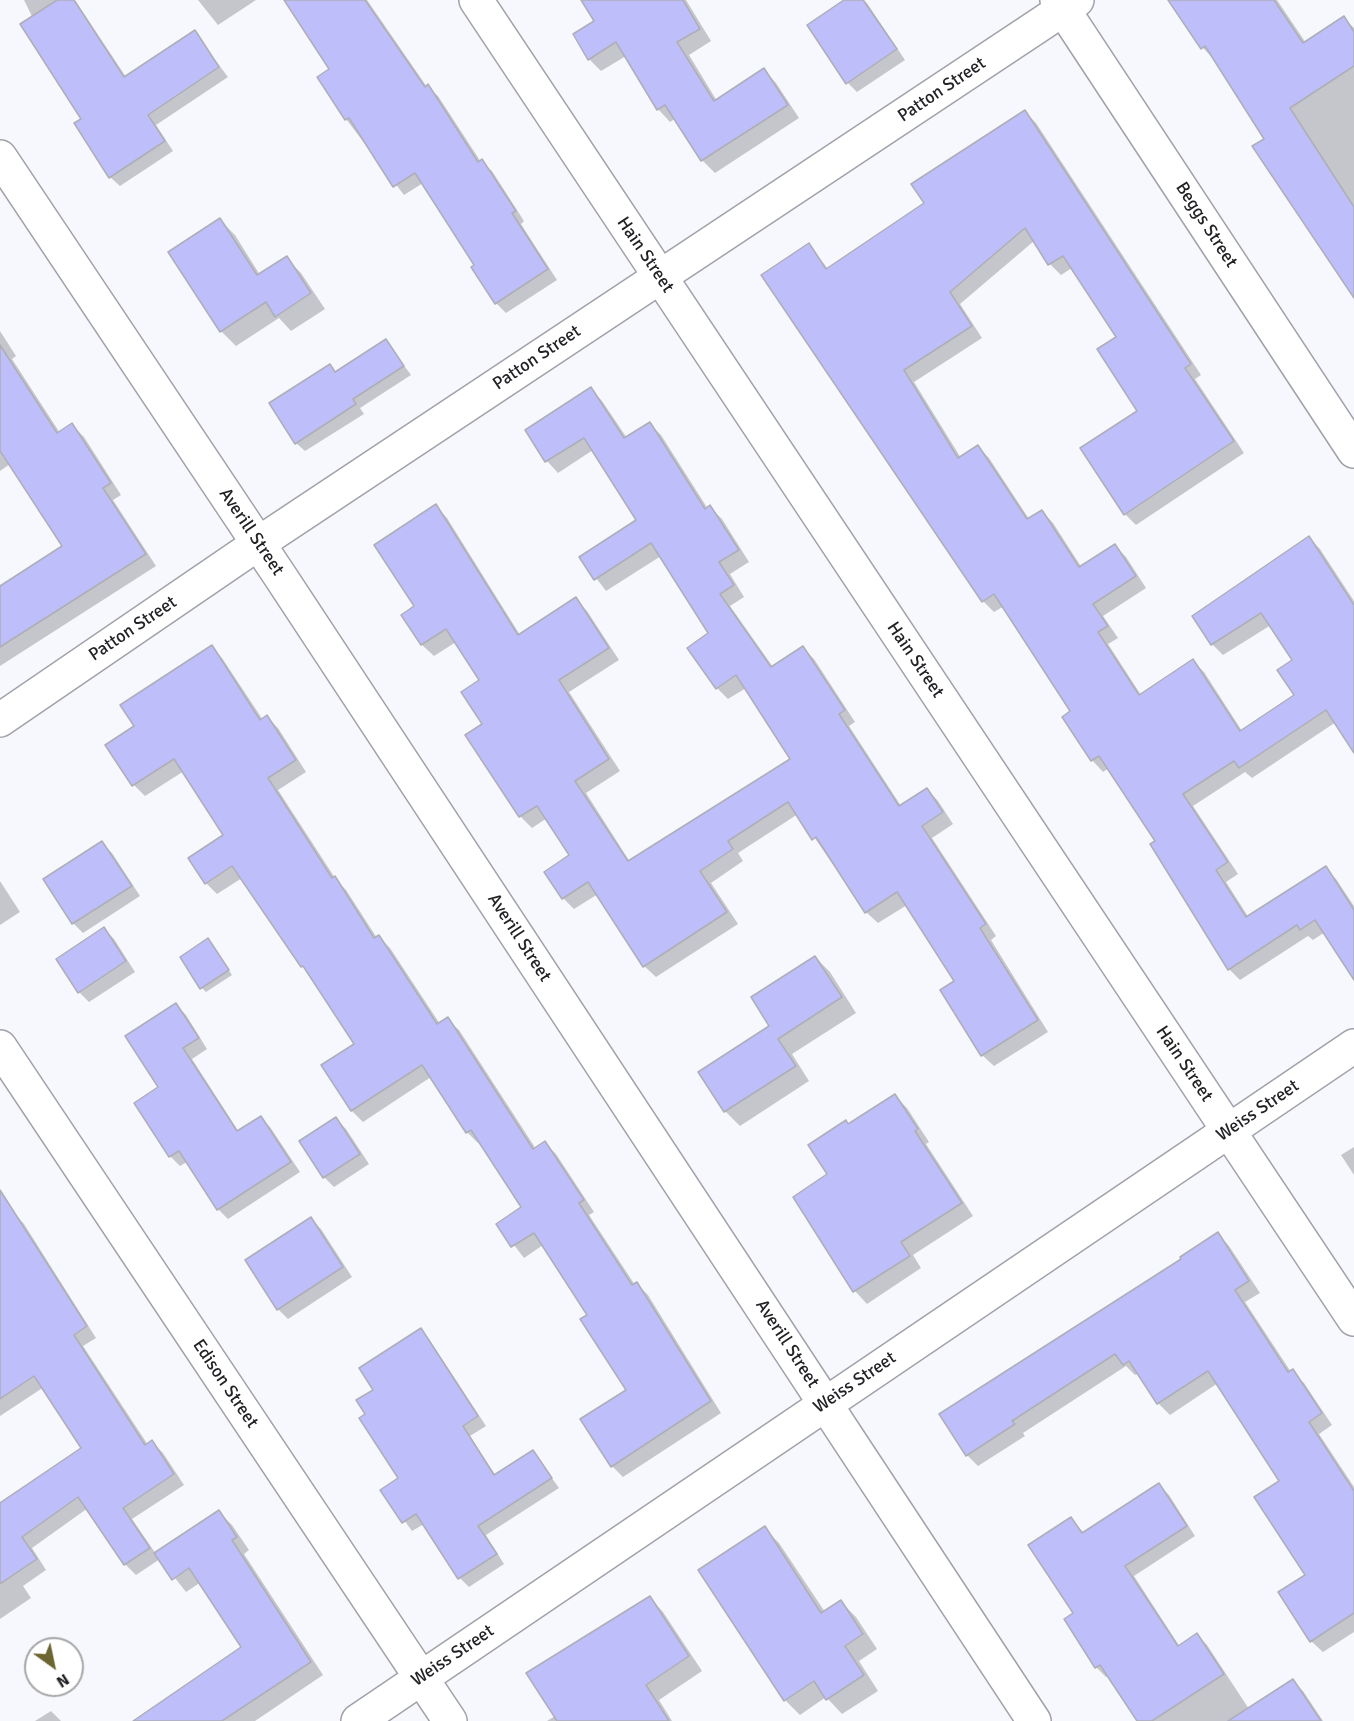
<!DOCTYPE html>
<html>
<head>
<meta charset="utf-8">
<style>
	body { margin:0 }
	#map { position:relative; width:1354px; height:1721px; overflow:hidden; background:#f7f8fe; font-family:Signika,sans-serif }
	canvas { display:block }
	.north { position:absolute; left:24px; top:1637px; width:60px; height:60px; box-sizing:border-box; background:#fff; border:2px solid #a7a7a8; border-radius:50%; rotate:147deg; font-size:16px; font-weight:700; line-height:24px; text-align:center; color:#222226 }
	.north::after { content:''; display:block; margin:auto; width:21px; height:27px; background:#6d6531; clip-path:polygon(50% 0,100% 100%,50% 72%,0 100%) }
</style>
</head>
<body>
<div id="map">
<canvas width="1354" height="1721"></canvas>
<div class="north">N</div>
</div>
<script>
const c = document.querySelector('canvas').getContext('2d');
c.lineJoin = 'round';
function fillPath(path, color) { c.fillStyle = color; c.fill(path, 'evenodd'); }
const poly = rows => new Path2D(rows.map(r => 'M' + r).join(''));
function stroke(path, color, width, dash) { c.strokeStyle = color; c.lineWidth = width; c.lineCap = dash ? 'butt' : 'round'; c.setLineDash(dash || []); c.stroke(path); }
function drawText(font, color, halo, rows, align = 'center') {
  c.font = font + ' Signika,sans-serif'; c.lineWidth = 4.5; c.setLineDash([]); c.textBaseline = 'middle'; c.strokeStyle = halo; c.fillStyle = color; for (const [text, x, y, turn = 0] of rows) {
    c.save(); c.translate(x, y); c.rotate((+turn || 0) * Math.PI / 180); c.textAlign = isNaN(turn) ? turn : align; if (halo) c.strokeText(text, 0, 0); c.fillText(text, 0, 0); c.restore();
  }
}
fillPath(poly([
	[24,0,75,0,126,77,194,32,228,77,156,125,173,151,120,186,110,177],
	[198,0,256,0,218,25],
	[286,0,367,0,427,87,438,96,481,162,492,171,524,221,521,224,557,280,506,313,496,303,476,265,423,183,404,195,346,119,319,77,331,69],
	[582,0,686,0,711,41,689,55,717,101,764,70,776,83,799,118,715,173,702,160,675,119,670,122,658,109,626,56,601,71,589,59,596,22],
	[847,0,864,0,867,3,905,60,857,92,848,83],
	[1181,0,1277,0,1306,43,1344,18,1354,28,1354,297,1266,139,1215,60,1203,48],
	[1025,112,1036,123,1201,375,1195,379,1244,453,1136,525,1125,514,1139,411,1118,338,1072,268,1061,275,1050,264,1034,241,960,304,982,338,914,382,961,458,978,447,989,458,1029,519,1042,511,1053,523,1082,568,1115,546,1126,557,1146,588,1103,616,1118,638,1108,644,1141,695,1193,661,1204,672,1242,731,1296,695,1294,660,1271,625,1223,655,1212,644,1309,538,1320,549,1354,601,1354,749,1336,722,1252,778,1245,772,1193,806,1238,874,1226,882,1249,918,1325,868,1336,879,1354,906,1354,976,1325,932,1313,940,1308,936,1240,980,1229,969,1157,842,1109,768,1103,772,1092,760,1064,717,1072,712,1004,606,994,612,983,601,906,484,895,473,852,404,809,245,828,269,926,203],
	[220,220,235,235,260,275,286,258,301,273,325,309,291,331,279,318,236,346,221,331,170,253],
	[0,331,16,356,12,359,60,433,72,425,84,437,121,495,113,500,156,566,0,666,0,588,64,547,10,464,0,471],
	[386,341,411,375,360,408,364,414,305,451,296,443,329,366,337,373],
	[591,389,602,401,627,438,650,424,661,435,708,509,710,507,722,519,749,562,730,574,744,597,730,606,773,667,803,648,814,659,855,722,849,726,901,806,927,789,938,801,953,824,932,838,996,936,991,940,1048,1032,994,1066,982,1055,957,981,907,905,878,923,866,912,798,814,738,853,743,861,711,883,738,924,656,977,644,966,598,894,574,909,563,898,572,856,547,818,532,828,520,816,467,735,484,724,481,681,456,642,434,656,422,645,403,615,416,607,436,506,447,518,520,635,575,599,587,611,619,660,569,692,620,771,586,793,630,862,792,759,746,688,728,699,717,688,710,634,661,556,606,591,581,558,638,520,593,450,558,473,547,461,527,431],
	[211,647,222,658,263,720,267,717,278,728,306,772,278,790,337,881,346,890,377,938,379,937,390,948,440,1024,447,1019,459,1030,536,1149,545,1143,556,1154,594,1212,589,1215,635,1285,637,1284,648,1295,721,1413,623,1477,612,1466,628,1390,589,1315,543,1245,524,1258,498,1224,523,1208,480,1142,478,1143,467,1132,431,1077,363,1122,352,1111,356,1044,242,878,217,894,206,883,225,835,184,771,145,796,134,785,107,745,136,726],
	[102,843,112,853,140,896,83,933,73,923,45,880],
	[0,881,20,912,0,925],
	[104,929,114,939,135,972,89,1002,79,992],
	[212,945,232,975,206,992,202,988],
	[815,957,830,972,856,1013,792,1054,809,1081,740,1126,725,1111,772,1026],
	[176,1005,186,1015,207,1049,192,1059,239,1132,261,1118,270,1127,300,1172,228,1219,218,1209,187,1162,180,1166,170,1156,160,1088],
	[895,1096,907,1108,929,1142,926,1144,973,1216,913,1255,921,1268,867,1304,855,1291,795,1197,829,1175,849,1125],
	[336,1119,346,1129,369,1164,334,1187,324,1177],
	[1354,1147,1354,1175,1341,1155],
	[0,1197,24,1224,96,1338,83,1346,148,1445,152,1442,163,1453,184,1485,132,1519,156,1554,219,1512,232,1525,249,1550,244,1554,323,1675,255,1721,134,1721,243,1647,201,1582,186,1592,160,1559,136,1575,125,1564,88,1508,32,1548,46,1570,23,1586,31,1598,0,1619,0,1501,3,1506,83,1448,44,1387,0,1416],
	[311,1219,321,1229,352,1277,288,1319,278,1309],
	[1218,1234,1229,1246,1260,1293,1245,1302,1291,1372,1304,1383,1332,1425,1319,1434,1354,1487,1354,1632,1323,1652,1311,1641,1307,1575,1281,1481,1218,1383,1170,1415,1158,1403,1139,1373,1135,1375,1126,1366,1023,1433,1025,1436,978,1466,967,1455,1183,1260],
	[420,1330,429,1339,486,1426,470,1436,496,1476,533,1452,559,1488,486,1535,504,1564,469,1587,460,1578,424,1524,412,1531,382,1490,400,1479,367,1414,375,1390],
	[1159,1485,1169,1495,1195,1536,1134,1576,1180,1647,1197,1635,1207,1645,1249,1709,1293,1681,1303,1691,1323,1721,1139,1721,1109,1675,1106,1677,1096,1667,1075,1614,1071,1519,1085,1534],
	[764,1528,779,1543,825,1612,841,1602,856,1617,877,1649,859,1661,878,1691,842,1714,826,1697,800,1715,785,1700],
	[650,1598,663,1612,702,1671,659,1700,672,1721,547,1721,555,1716],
	[51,1711,61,1721,35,1721]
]), '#0003');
const building = poly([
	[57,0,74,0,124,77,195,30,219,67,148,115,165,141,109,178,74,123,81,119,20,24,57,0],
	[284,0,365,0,425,87,428,84,478,162,482,159,516,211,512,213,548,269,495,304,471,267,474,265,415,173,393,187,349,118,345,120,317,77,329,69,284,0],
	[581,0,683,0,700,29,677,42,714,101,764,68,788,105,701,161,665,105,657,110,616,42,588,60,573,34,594,21,581,0],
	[844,0,863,0,897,49,846,84,807,25,844,0],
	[1168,0,1274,0,1303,43,1344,16,1354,32,1354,66,1290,108,1354,207,1354,298,1252,146,1264,139,1205,46,1201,49,1168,0],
	[1025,110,1191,364,1185,368,1234,441,1124,515,1080,448,1137,411,1097,349,1116,337,1063,256,1048,265,1025,228,950,292,972,326,904,370,958,458,978,445,1027,519,1042,510,1079,567,1115,544,1136,576,1093,604,1108,626,1098,632,1139,695,1193,659,1240,731,1294,695,1277,670,1292,660,1261,613,1211,645,1192,616,1309,536,1354,605,1354,753,1326,710,1239,768,1234,761,1183,794,1228,862,1216,870,1246,917,1326,866,1354,910,1354,980,1315,920,1300,930,1297,925,1228,970,1150,844,1155,841,1099,756,1091,761,1062,717,1070,711,994,594,982,602,761,275,809,243,826,269,924,203,911,184,1025,110],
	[220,218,257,275,287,256,311,293,275,317,266,302,220,332,168,252,220,218],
	[386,339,404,366,353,399,356,404,295,444,269,403,330,364,335,372,386,339],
	[0,345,57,433,72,423,111,483,103,488,146,554,0,647,0,586,62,546,0,451,0,345],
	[591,387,624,438,650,422,705,509,710,505,739,550,719,562,734,585,720,594,771,667,803,646,845,710,839,714,899,806,927,788,943,812,922,826,986,924,980,928,1038,1020,981,1056,940,990,954,981,897,892,865,913,816,837,812,840,788,802,728,841,733,849,700,871,727,912,643,967,588,882,562,899,544,872,569,855,537,806,519,817,465,735,482,724,461,692,479,680,446,629,421,645,401,615,414,606,374,545,436,504,518,635,576,597,609,648,559,680,609,759,575,781,628,861,790,759,736,675,716,689,687,648,708,633,651,543,594,580,579,557,636,520,584,438,545,462,525,430,591,387],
	[212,645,260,720,267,715,296,760,268,778,332,878,335,876,374,938,379,935,437,1024,448,1017,533,1149,545,1141,584,1200,579,1203,632,1285,637,1282,711,1401,611,1467,580,1419,626,1390,580,1319,587,1315,534,1233,511,1247,496,1224,521,1207,471,1130,466,1133,422,1065,351,1111,321,1065,354,1044,303,966,301,967,232,866,205,884,188,858,223,835,174,759,132,786,105,745,134,726,120,705,212,645],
	[102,841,132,886,72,924,43,879,102,841],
	[104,927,126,961,78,993,56,959,104,927],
	[208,938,229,970,200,989,180,957,208,938],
	[815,956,842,997,778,1039,796,1066,724,1112,698,1072,769,1026,751,997,815,956],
	[176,1003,199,1038,183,1048,237,1131,261,1116,291,1162,217,1210,179,1151,169,1157,134,1103,158,1087,125,1036,176,1003],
	[895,1094,918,1129,915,1131,962,1203,901,1242,910,1256,853,1292,793,1197,827,1174,808,1145,846,1120,848,1124,895,1094],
	[336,1117,360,1154,323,1178,299,1141,336,1117],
	[0,1190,87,1326,74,1335,145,1445,152,1440,174,1474,123,1508,150,1548,124,1565,78,1497,22,1537,37,1559,0,1584,0,1503,81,1448,34,1376,0,1399,0,1190],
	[311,1217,343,1267,277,1310,245,1260,311,1217],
	[1218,1232,1249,1281,1235,1290,1288,1372,1293,1369,1322,1413,1309,1422,1354,1491,1354,1613,1310,1642,1278,1592,1305,1575,1254,1497,1279,1481,1208,1371,1157,1404,1129,1361,1123,1365,1115,1354,1012,1421,1015,1424,966,1456,939,1414,1181,1259,1180,1257,1218,1232],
	[421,1328,478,1416,463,1426,494,1475,533,1450,552,1478,478,1526,497,1554,458,1579,416,1514,402,1523,380,1490,398,1478,359,1418,365,1414,356,1400,373,1390,359,1368,421,1328],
	[1159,1483,1187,1526,1125,1566,1178,1646,1197,1633,1224,1674,1152,1721,1137,1721,1100,1665,1095,1668,1064,1619,1073,1613,1028,1545,1071,1517,1082,1533,1159,1483],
	[219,1510,237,1537,232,1540,311,1662,222,1721,133,1721,241,1647,189,1568,172,1580,154,1553,219,1510],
	[765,1526,821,1613,841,1600,863,1634,845,1646,864,1675,826,1700,814,1681,784,1701,698,1570,765,1526],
	[650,1596,689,1656,646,1685,669,1721,557,1721,526,1673,650,1596],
	[1293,1679,1321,1721,1228,1721,1293,1679]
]);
fillPath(building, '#bebefb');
stroke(building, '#adaeb7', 1.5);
const minor = poly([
	[476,0,1354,1319],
	[1057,0,1354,451],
	[0,157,282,579,1034,1721],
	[0,1047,450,1721],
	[358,1721,1354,1046]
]);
const tertiary = poly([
	[0,720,259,543,1077,0]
]);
stroke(minor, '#a1a1aa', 36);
stroke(tertiary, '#a1a1aa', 36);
stroke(minor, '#fff', 33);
stroke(tertiary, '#fff', 33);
drawText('18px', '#222226', '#fff', [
	["Patton Street",942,90,-34],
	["Beggs Street",1206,225,57],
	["Hain Street",645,255,56],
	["Patton Street",537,358,-34],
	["Averill Street",251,532,56],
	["Patton Street",133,629,-34],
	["Hain Street",915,660,56],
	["Averill Street",519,938,57],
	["Hain Street",1184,1064,56],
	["Weiss Street",1258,1111,-34],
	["Averill Street",787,1344,57],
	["Weiss Street",855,1383,-34],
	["Edison Street",225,1384,56],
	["Weiss Street",453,1656,-34]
]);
</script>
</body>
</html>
